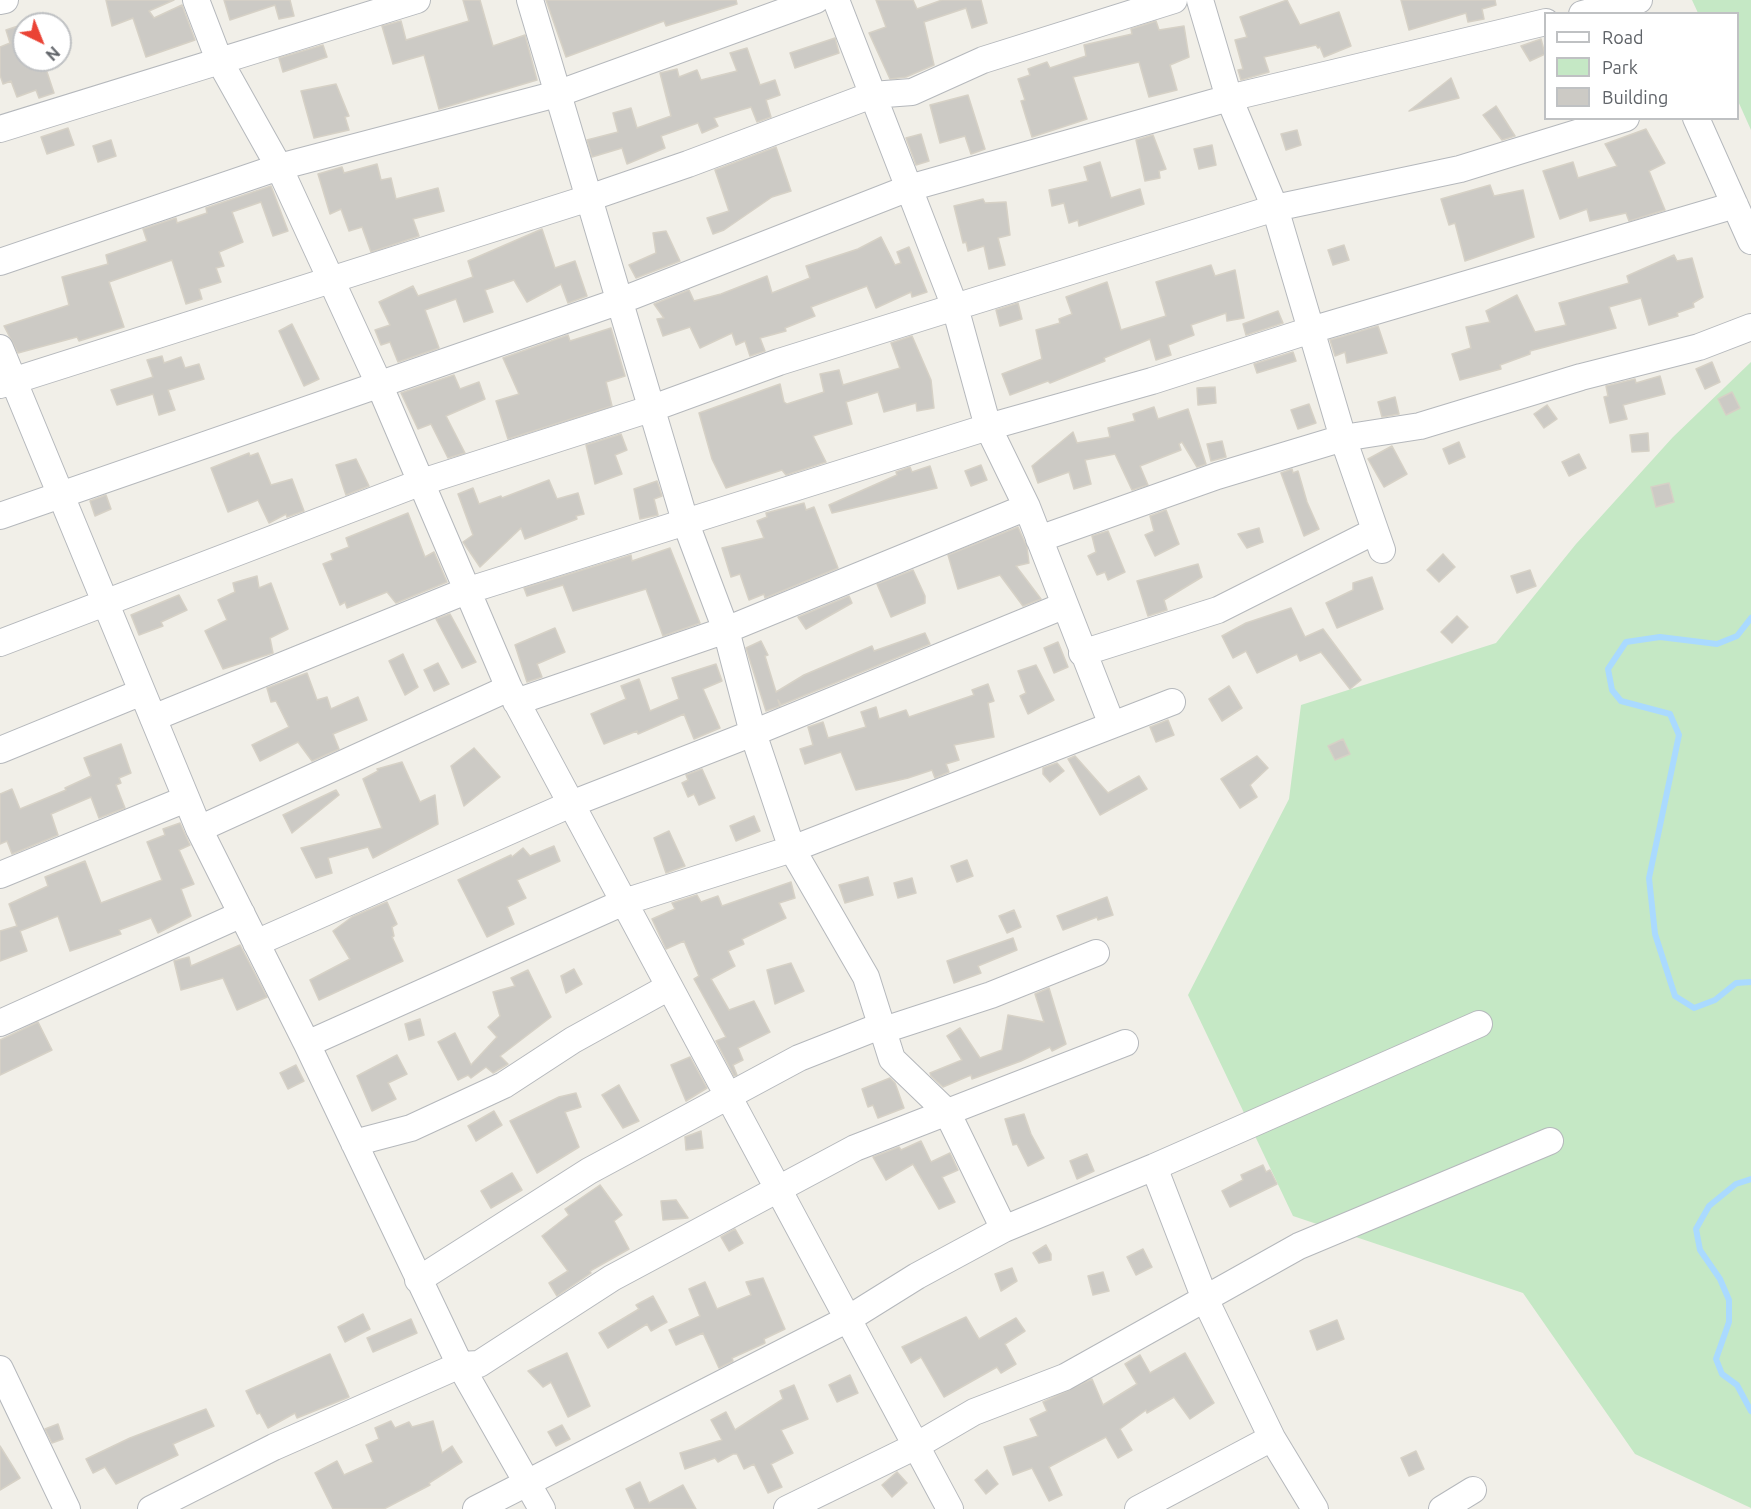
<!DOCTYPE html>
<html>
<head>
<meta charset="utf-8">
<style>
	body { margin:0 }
	#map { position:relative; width:1751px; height:1509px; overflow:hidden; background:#f1efe8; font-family:Ubuntu,sans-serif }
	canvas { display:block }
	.legend { position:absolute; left:1544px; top:12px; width:195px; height:108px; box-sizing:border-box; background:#fff; border:2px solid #bfc1c3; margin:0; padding:8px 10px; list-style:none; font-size:18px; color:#5f6368 }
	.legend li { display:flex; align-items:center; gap:12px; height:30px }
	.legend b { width:30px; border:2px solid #bfc1c3 }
	.north { position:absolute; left:12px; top:12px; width:60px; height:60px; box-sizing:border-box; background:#fff; border:2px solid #bfc1c3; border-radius:50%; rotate:137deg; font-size:16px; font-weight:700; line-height:24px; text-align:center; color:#5f6368 }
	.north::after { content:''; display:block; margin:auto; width:21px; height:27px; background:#ea4335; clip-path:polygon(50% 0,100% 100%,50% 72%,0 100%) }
</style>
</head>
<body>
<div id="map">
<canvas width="1751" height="1509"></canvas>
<ul class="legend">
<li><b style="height:8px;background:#fff"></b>Road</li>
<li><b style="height:16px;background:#c5e8c5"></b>Park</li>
<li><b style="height:16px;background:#cccac5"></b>Building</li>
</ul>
<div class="north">N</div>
</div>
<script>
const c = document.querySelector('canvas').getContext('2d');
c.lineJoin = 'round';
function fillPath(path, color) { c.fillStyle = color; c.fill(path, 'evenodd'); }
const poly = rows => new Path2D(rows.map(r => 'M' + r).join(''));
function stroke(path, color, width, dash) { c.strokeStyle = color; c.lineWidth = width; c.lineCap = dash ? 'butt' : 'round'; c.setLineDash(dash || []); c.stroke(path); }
fillPath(poly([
	[1692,0,1751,0,1751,130,1738,101,1738,14,1698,13],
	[1751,362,1751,1508,1635,1454,1523,1293,1293,1216,1188,995,1289,799,1301,705,1496,643,1576,544,1673,437]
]), '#c5e8c5');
stroke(poly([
	[1751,618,1737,636,1717,644,1660,637,1626,642,1608,669,1612,690,1621,701,1670,714,1679,735,1649,878,1655,934,1675,996,1694,1008,1715,1000,1736,983,1751,982],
	[1751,1179,1736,1184,1709,1206,1696,1229,1700,1250,1720,1279,1729,1300,1729,1322,1716,1359,1722,1374,1737,1385,1751,1411]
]), '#aadaff', 6);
const building = poly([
	[106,0,174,0,149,11,154,18,182,5,195,40,146,57,133,18,112,26,106,0],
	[224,0,290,0,294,16,279,19,275,5,230,20,224,0],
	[463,0,480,0,493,46,525,35,537,80,439,109,424,55,393,64,382,26,401,21,406,40,469,21,463,0],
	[546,0,736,0,737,4,666,26,664,21,566,57,546,0],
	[876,0,913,0,917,9,942,0,981,0,987,23,972,28,966,8,924,22,934,65,906,77,890,79,869,33,886,27,876,0],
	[1287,0,1300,25,1339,12,1351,46,1324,57,1320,47,1318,48,1316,45,1264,57,1269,72,1241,80,1238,70,1243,69,1235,40,1247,37,1240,17,1287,0],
	[1401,0,1495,0,1496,5,1482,9,1484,19,1468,22,1466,13,1409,30,1401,0],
	[1156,21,1159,30,1184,26,1189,57,1170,65,1177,90,1149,97,1139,62,1073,77,1087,119,1032,137,1021,101,1025,100,1018,79,1030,75,1028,69,1047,62,1050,68,1086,56,1084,45,1132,34,1131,29,1156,21],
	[24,24,24,60,43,60,54,93,39,98,36,90,17,97,11,81,3,84,0,75,0,47,10,43,6,30,24,24],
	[835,38,839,53,795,68,790,53,835,38],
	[1541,39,1545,54,1530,61,1521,46,1541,39],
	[323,45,327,57,283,72,279,58,323,45],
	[747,48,760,85,775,80,780,95,766,100,771,117,757,122,751,107,714,118,718,126,702,133,698,123,661,136,665,148,627,164,622,148,592,157,587,140,618,132,613,113,631,108,637,128,671,116,660,73,677,69,679,77,697,70,701,80,737,71,730,53,747,48],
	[1451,78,1459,98,1409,111,1451,78],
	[336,84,349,116,345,117,349,130,314,138,301,91,336,84],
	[968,95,985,149,971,154,965,136,940,143,930,105,968,95],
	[1496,106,1515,136,1502,140,1483,115,1496,106],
	[68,128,74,145,47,154,41,137,68,128],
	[1646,129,1665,163,1649,171,1665,210,1629,221,1626,213,1590,221,1587,209,1560,219,1543,171,1573,162,1578,178,1617,166,1605,144,1646,129],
	[1297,130,1301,145,1286,150,1281,134,1297,130],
	[921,134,929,161,916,165,906,138,921,134],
	[1153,135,1166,169,1159,171,1160,178,1145,181,1136,140,1153,135],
	[111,140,116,156,98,162,93,146,111,140],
	[1212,145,1216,165,1199,169,1194,149,1212,145],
	[776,147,791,191,772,197,724,230,713,234,707,218,729,211,715,170,776,147],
	[1100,162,1111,198,1140,189,1144,204,1079,226,1078,220,1069,223,1064,203,1052,206,1049,190,1088,181,1084,167,1100,162],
	[377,164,381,180,391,178,396,199,438,188,444,211,413,219,419,236,371,252,362,227,349,231,341,209,330,214,318,174,342,167,344,173,377,164],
	[1490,185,1494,196,1523,190,1534,237,1465,261,1455,223,1449,225,1441,199,1490,185],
	[271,186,288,231,273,236,261,202,232,212,243,242,219,252,224,266,216,268,221,282,199,289,202,299,186,304,172,260,109,282,124,327,79,341,77,337,18,353,4,326,69,305,62,277,108,264,106,255,147,241,143,229,176,218,177,223,207,213,206,208,271,186],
	[983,199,985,203,1006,202,1010,235,998,238,1005,265,989,269,984,246,968,251,966,242,963,243,954,206,983,199],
	[542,229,555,268,575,261,587,296,568,303,561,284,527,302,514,280,485,290,493,312,464,322,456,299,425,310,439,348,398,362,390,342,381,345,375,330,390,325,379,302,413,286,418,296,473,277,468,261,542,229],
	[666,231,680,261,636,278,629,265,656,253,653,233,666,231],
	[881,237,895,265,901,263,897,252,909,247,927,292,912,297,911,292,876,308,867,286,811,307,815,316,785,328,786,331,760,338,765,351,750,356,745,341,736,345,732,333,700,348,690,327,663,336,657,319,664,318,654,304,689,290,694,301,721,294,767,276,772,293,810,278,806,266,858,249,881,237],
	[1344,245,1349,260,1333,265,1328,250,1344,245],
	[1674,255,1677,261,1692,258,1703,297,1693,303,1694,307,1677,313,1678,316,1649,325,1641,298,1609,307,1616,328,1530,351,1530,354,1500,365,1501,369,1460,380,1452,354,1471,348,1466,327,1490,322,1486,311,1517,295,1535,332,1566,325,1559,303,1629,283,1627,276,1674,255],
	[1211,265,1215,276,1235,270,1244,318,1227,321,1226,313,1191,325,1194,335,1168,345,1171,355,1156,360,1150,339,1104,358,1105,361,1050,383,1048,381,1010,395,1002,374,1042,359,1036,330,1060,323,1059,319,1072,314,1066,297,1107,282,1121,330,1166,316,1156,282,1211,265],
	[1018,303,1022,319,1000,326,996,310,1018,303],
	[1278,311,1283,323,1246,335,1243,324,1278,311],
	[292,324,319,379,304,386,279,331,292,324],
	[1378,326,1387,353,1347,363,1345,352,1335,356,1330,340,1378,326],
	[611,328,625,376,606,382,612,406,508,439,496,401,519,394,503,358,568,335,570,341,611,328],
	[912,336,931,380,934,408,917,411,916,403,884,412,878,392,846,402,852,424,813,436,826,462,786,475,782,470,726,488,712,459,699,413,780,384,784,402,787,404,824,392,820,374,839,370,843,385,900,368,891,343,912,336],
	[1293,352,1296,361,1257,373,1254,364,1293,352],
	[162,356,164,363,181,357,185,368,199,364,204,379,168,390,175,410,159,415,153,394,117,405,111,390,153,377,147,360,162,356],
	[1712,362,1720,382,1705,389,1696,369,1712,362],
	[454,375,460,389,479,382,485,399,446,416,465,453,448,458,431,424,418,429,401,393,454,375],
	[1660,376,1665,394,1623,405,1627,419,1610,423,1604,397,1608,396,1606,386,1635,379,1636,383,1660,376],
	[1215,387,1216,403,1198,405,1197,388,1215,387],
	[1732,392,1740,408,1726,415,1718,399,1732,392],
	[1395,397,1399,414,1382,417,1378,402,1395,397],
	[1309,404,1316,423,1298,429,1291,410,1309,404],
	[1547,405,1557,419,1544,428,1534,414,1547,405],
	[1154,407,1158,419,1188,409,1206,464,1197,467,1182,442,1179,444,1181,450,1140,466,1148,485,1132,490,1115,454,1085,460,1091,484,1074,489,1069,472,1038,483,1032,466,1073,432,1077,443,1110,437,1108,428,1135,421,1133,414,1154,407],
	[1648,433,1649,451,1632,452,1630,435,1648,433],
	[621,434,627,450,615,455,622,474,595,484,586,445,621,434],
	[1222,441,1226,457,1211,461,1207,444,1222,441],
	[1459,442,1465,457,1449,464,1443,449,1459,442],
	[1392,446,1407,474,1384,487,1368,459,1392,446],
	[249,453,250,456,258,453,271,485,292,479,304,511,287,517,286,514,269,523,258,500,228,512,211,468,249,453],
	[1579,454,1586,468,1569,476,1562,462,1579,454],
	[356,459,369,486,346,495,336,465,356,459],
	[981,465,987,480,971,486,965,471,981,465],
	[930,466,937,488,832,513,829,505,897,475,896,472,910,467,912,472,930,466],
	[1292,469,1293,473,1298,471,1307,502,1319,529,1304,536,1281,473,1292,469],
	[549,480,557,499,578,493,584,514,576,516,577,519,525,539,521,528,480,567,463,542,473,535,458,494,473,488,479,504,501,496,502,498,549,480],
	[657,481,662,496,654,499,658,515,640,519,634,489,657,481],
	[1669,483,1674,502,1656,507,1651,487,1669,483],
	[106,495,111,509,95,516,90,501,106,495],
	[804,503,806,510,814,507,838,568,765,598,764,594,749,600,740,574,731,577,722,548,764,538,757,521,767,517,766,513,804,503],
	[1166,510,1179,544,1155,556,1145,535,1154,531,1150,516,1166,510],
	[408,513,425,557,434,552,447,582,396,603,387,592,347,608,345,602,340,605,323,564,333,560,331,554,349,547,346,538,408,513],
	[1018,527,1027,547,1029,563,1016,566,1041,599,1023,606,1000,575,958,589,948,555,1018,527],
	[1259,528,1263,542,1247,548,1238,534,1259,528],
	[1108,531,1125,572,1108,580,1105,572,1097,575,1088,556,1096,552,1092,536,1108,531],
	[670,548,700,623,663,636,646,589,573,611,563,585,527,596,524,588,631,555,632,561,670,548],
	[1443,554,1455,567,1439,582,1427,570,1443,554],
	[1198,564,1202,577,1164,600,1167,610,1148,616,1137,581,1198,564],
	[913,570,925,596,925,603,891,617,877,584,913,570],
	[1530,570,1536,586,1517,593,1511,576,1530,570],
	[257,576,259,588,271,583,288,629,270,638,273,653,223,669,205,631,227,620,218,600,235,592,233,583,257,576],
	[1372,577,1383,609,1337,628,1326,603,1353,590,1353,583,1372,577],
	[179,595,187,610,161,622,163,626,139,635,131,615,179,595],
	[849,596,852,603,806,629,798,617,849,596],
	[1291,608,1305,637,1323,629,1361,680,1350,689,1321,652,1300,661,1297,654,1257,673,1246,651,1233,658,1222,636,1246,623,1291,608],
	[450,614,476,662,462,668,436,619,450,614],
	[1457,616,1468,627,1452,643,1441,632,1457,616],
	[555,628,565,652,537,664,542,677,527,682,515,645,555,628],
	[925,633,930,644,781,705,778,700,780,706,766,711,746,648,761,641,768,655,765,656,776,692,804,675,872,646,874,651,925,633],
	[1058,642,1068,667,1054,673,1044,648,1058,642],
	[403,654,418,687,405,695,389,661,403,654],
	[438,663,449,684,434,691,424,670,438,663],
	[716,664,722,681,703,689,720,728,694,739,684,714,638,734,637,731,604,744,591,714,626,699,621,686,639,679,650,711,679,699,672,678,716,664],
	[1036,665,1054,700,1028,714,1020,696,1026,693,1018,671,1036,665],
	[307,673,317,700,327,697,331,709,358,697,367,720,333,734,339,749,312,761,298,742,260,761,252,745,289,727,276,701,271,702,267,688,307,673],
	[988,684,994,701,988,703,994,737,954,745,959,760,946,764,949,772,935,778,932,770,908,778,856,790,841,752,805,764,800,749,813,745,808,727,823,722,828,738,866,727,861,712,876,707,879,719,906,710,909,717,974,695,972,690,988,684],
	[1229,686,1242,708,1222,721,1209,699,1229,686],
	[1168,720,1174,735,1156,742,1150,727,1168,720],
	[1343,739,1350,754,1335,760,1328,746,1343,739],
	[121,744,131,773,119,778,121,783,116,785,125,808,99,818,91,797,51,814,58,835,12,854,7,841,0,844,0,794,12,789,20,809,66,790,65,788,91,776,84,758,121,744],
	[474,748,500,777,464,806,451,766,474,748],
	[1075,756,1108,793,1139,776,1147,789,1100,815,1068,759,1075,756],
	[1257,756,1268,768,1250,785,1257,797,1240,808,1221,779,1257,756],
	[402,762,420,802,435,795,438,824,373,858,368,847,328,858,332,873,316,878,301,848,382,828,363,779,378,771,377,769,402,762],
	[1057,763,1064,771,1050,782,1043,774,1043,768,1057,763],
	[702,769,715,798,699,805,694,794,688,797,682,783,688,780,686,775,702,769],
	[336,790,339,795,292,833,283,815,336,790],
	[754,816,760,831,736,841,730,826,754,816],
	[180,823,190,845,179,850,194,884,181,889,191,916,158,933,151,918,119,930,121,934,70,951,58,916,20,931,27,951,0,961,0,931,17,926,9,904,48,886,45,877,85,861,101,903,162,880,147,842,165,835,163,829,180,823],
	[669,831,685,866,666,873,654,838,669,831],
	[554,846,560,861,517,880,526,898,507,907,514,924,487,937,458,880,511,855,512,857,523,848,530,856,554,846],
	[967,860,973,876,957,882,951,866,967,860],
	[868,877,873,895,845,903,839,885,868,877],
	[912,878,916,893,898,898,894,883,912,878],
	[791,882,795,898,779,903,786,918,742,939,744,944,728,951,735,966,711,979,729,1010,754,1001,770,1032,738,1048,743,1060,733,1065,737,1075,734,1076,716,1041,726,1037,694,979,699,976,684,941,666,949,652,919,675,909,672,903,697,895,701,902,718,896,722,906,791,882],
	[1107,897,1113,915,1098,920,1097,917,1063,930,1057,916,1107,897],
	[387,902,397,924,392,927,394,936,392,937,403,961,319,1000,310,980,350,959,333,931,352,917,387,902],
	[1014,910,1021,927,1007,933,999,916,1014,910],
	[1013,938,1017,950,978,966,981,973,954,983,947,961,1013,938],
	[240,945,267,997,237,1010,223,978,181,990,174,961,189,957,191,966,240,945],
	[791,963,804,991,775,1004,767,970,791,963],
	[574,969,582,984,566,993,561,976,574,969],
	[528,970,551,1017,500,1056,508,1064,493,1073,486,1067,471,1078,468,1075,458,1080,438,1042,455,1033,471,1065,497,1037,488,1027,500,1016,493,992,515,986,511,978,528,970],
	[1049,988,1066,1044,1052,1051,1050,1047,1021,1061,972,1079,971,1075,943,1087,931,1076,930,1073,962,1060,947,1036,960,1028,980,1058,1002,1050,1008,1015,1044,1022,1035,994,1049,988],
	[420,1019,424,1035,409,1040,405,1024,420,1019],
	[38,1022,52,1050,0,1075,0,1040,38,1022],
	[397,1055,407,1074,388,1083,396,1099,372,1111,357,1076,397,1055],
	[690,1057,707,1088,686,1101,671,1065,690,1057],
	[296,1065,304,1081,288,1089,280,1073,296,1065],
	[890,1078,895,1083,904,1108,878,1118,873,1105,868,1107,862,1089,890,1078],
	[619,1085,639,1121,623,1128,602,1095,619,1085],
	[576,1093,581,1107,565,1112,579,1147,537,1173,510,1121,559,1097,576,1093],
	[494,1111,502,1125,476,1141,468,1126,494,1111],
	[1024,1114,1031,1134,1044,1158,1028,1166,1017,1144,1013,1145,1005,1119,1024,1114],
	[701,1131,703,1148,686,1150,685,1137,701,1131],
	[921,1141,931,1162,950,1153,958,1170,942,1177,955,1202,939,1209,913,1164,886,1180,873,1157,899,1147,901,1150,921,1141],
	[1087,1154,1094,1171,1077,1179,1070,1161,1087,1154],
	[1263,1165,1266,1172,1270,1170,1277,1184,1230,1207,1222,1191,1243,1180,1241,1175,1263,1165],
	[512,1173,522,1190,491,1208,481,1191,512,1173],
	[600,1185,622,1215,614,1221,629,1249,590,1271,591,1273,557,1296,549,1283,568,1271,542,1236,569,1215,565,1209,600,1185],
	[676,1200,688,1218,663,1220,661,1201,676,1200],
	[735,1229,743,1243,729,1251,721,1237,735,1229],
	[1046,1245,1051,1254,1051,1260,1039,1263,1033,1253,1046,1245],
	[1143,1249,1152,1267,1136,1275,1127,1257,1143,1249],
	[1012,1268,1017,1281,1001,1291,995,1274,1012,1268],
	[1103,1272,1109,1291,1093,1295,1088,1276,1103,1272],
	[763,1278,785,1329,764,1339,765,1343,732,1358,733,1361,719,1368,703,1333,676,1345,669,1330,700,1316,689,1289,705,1282,717,1309,751,1295,746,1282,763,1278],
	[653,1296,667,1322,651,1331,647,1324,608,1348,599,1333,639,1309,636,1305,653,1296],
	[363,1314,370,1329,345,1342,338,1327,363,1314],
	[966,1317,979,1339,1016,1318,1025,1331,1005,1344,1016,1364,1001,1373,997,1367,944,1397,921,1357,911,1363,902,1347,966,1317],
	[411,1319,417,1333,373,1352,367,1338,411,1319],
	[1337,1320,1344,1339,1317,1350,1310,1331,1337,1320],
	[567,1353,590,1406,568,1417,551,1382,543,1387,528,1371,567,1353],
	[1185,1353,1214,1403,1190,1419,1174,1397,1147,1413,1146,1410,1120,1429,1132,1450,1118,1458,1106,1437,1049,1467,1062,1495,1049,1501,1032,1468,1013,1475,1004,1447,1038,1436,1030,1419,1047,1411,1043,1402,1092,1379,1103,1405,1137,1384,1125,1364,1140,1355,1150,1373,1185,1353],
	[330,1354,349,1397,297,1418,295,1413,268,1428,260,1413,257,1414,246,1391,330,1354],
	[850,1375,858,1393,837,1402,829,1385,850,1375],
	[794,1385,808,1419,781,1430,793,1453,771,1464,782,1487,768,1493,754,1464,744,1469,737,1454,733,1454,718,1462,715,1458,685,1469,680,1453,722,1440,711,1420,726,1412,735,1430,783,1399,780,1391,794,1385],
	[206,1409,214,1426,173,1444,178,1455,116,1484,105,1467,93,1473,86,1459,130,1438,206,1409],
	[391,1421,395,1428,409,1422,412,1427,433,1421,442,1453,452,1446,462,1462,429,1483,430,1485,384,1509,333,1509,315,1473,337,1461,344,1475,373,1462,366,1445,379,1439,375,1428,391,1421],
	[58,1424,63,1439,52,1443,45,1429,58,1424],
	[562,1425,570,1439,556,1446,548,1432,562,1425],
	[0,1446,20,1478,0,1490,0,1446],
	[1416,1451,1424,1469,1409,1476,1401,1458,1416,1451],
	[987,1470,998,1484,986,1494,975,1480,987,1470],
	[897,1472,907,1483,892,1497,882,1485,897,1472],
	[640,1482,649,1503,683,1485,696,1509,635,1509,626,1489,640,1482]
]);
fillPath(building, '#cccac5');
stroke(building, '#d6d1c6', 1.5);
const minor = poly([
	[196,0,219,60,279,167,379,384,509,688,950,1509],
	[530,0,685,521,726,630,753,733,792,849,866,977,892,1059,947,1112,1004,1229],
	[836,0,955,307,1275,208,1343,438,1382,550],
	[1200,0,1229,98,1275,208,1460,169,1626,118],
	[0,1,5,0],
	[1582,14,1639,0],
	[1696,118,1751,241],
	[0,129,417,0],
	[0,262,279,167,557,94,816,0],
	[0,348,199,829,307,1044,460,1365,542,1509],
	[0,385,589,198,688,164,872,95,912,92,983,60,1174,0],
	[0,516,620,301,909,188,1229,98,1546,22],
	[1039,539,1217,476,1343,438,1420,426,1581,377,1699,347,1751,327],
	[0,643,419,483,653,408,779,362,955,307,988,427,1027,507,1112,725],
	[1082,653,1218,610,1375,531],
	[516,702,726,630,1027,507],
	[153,718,466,591,988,427,1152,381,1311,330,1735,205],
	[0,750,142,692],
	[199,829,509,688],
	[0,875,186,799],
	[256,943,571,804,753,733,1063,606],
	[0,1023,242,914],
	[307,1044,624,902,792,849,1172,702],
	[354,1143,411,1128,504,1085,573,1040,669,987],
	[1154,1167,1205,1299,1272,1438,1315,1509],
	[418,1280,589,1171,799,1058,875,1028,890,1028,991,995,1096,953],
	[0,1369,67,1509],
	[151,1509,274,1447,460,1365,479,1364,612,1278,855,1148,1125,1043],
	[476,1509,848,1319,917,1276,1004,1229,1154,1167,1479,1024],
	[787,1509,914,1447,974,1412,1065,1377,1299,1246,1550,1141],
	[1138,1509,1272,1438],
	[1442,1509,1473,1490]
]);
stroke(minor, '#b5b8bc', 28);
stroke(minor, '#fff', 26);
</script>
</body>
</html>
